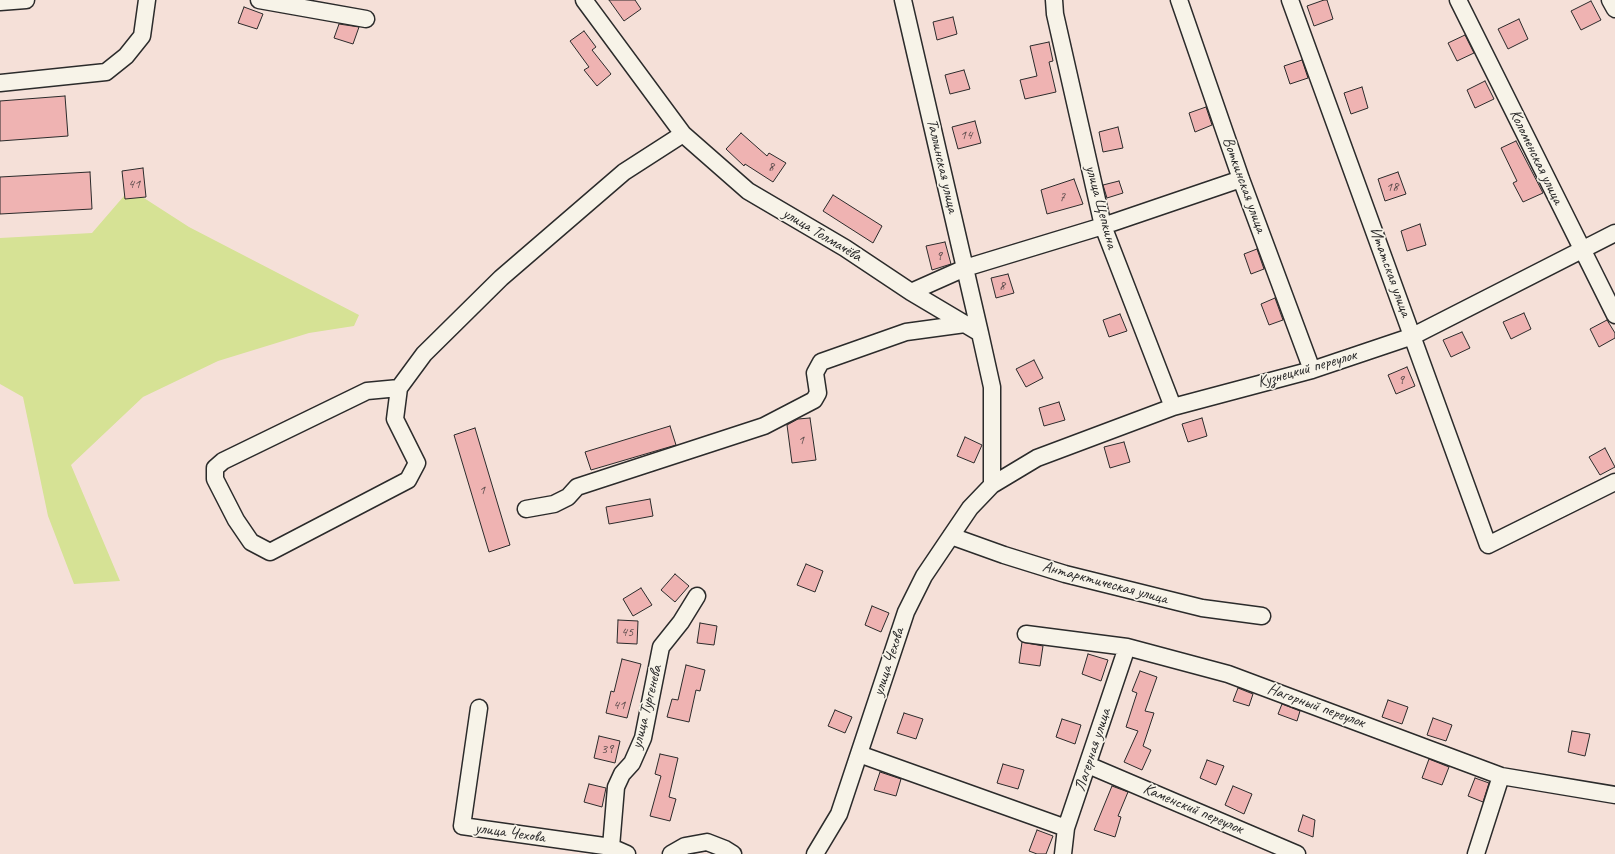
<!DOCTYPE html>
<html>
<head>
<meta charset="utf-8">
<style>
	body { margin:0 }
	canvas { display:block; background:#f5e0d8 }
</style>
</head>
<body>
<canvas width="1615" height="854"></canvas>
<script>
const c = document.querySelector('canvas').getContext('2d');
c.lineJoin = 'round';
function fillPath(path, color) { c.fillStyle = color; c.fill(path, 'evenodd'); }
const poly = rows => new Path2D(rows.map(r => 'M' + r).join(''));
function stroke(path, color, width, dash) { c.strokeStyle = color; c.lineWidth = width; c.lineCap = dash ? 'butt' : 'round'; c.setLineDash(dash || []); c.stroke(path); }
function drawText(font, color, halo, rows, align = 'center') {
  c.font = font + ' Caveat,sans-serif'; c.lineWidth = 3.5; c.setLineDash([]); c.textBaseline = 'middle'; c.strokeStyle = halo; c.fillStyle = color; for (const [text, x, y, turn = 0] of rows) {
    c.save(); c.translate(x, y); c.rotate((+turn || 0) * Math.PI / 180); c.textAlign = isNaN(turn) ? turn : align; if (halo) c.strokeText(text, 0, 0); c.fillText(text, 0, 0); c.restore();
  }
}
fillPath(poly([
	[130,189,189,227,359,315,354,326,309,333,218,361,143,397,71,465,120,581,74,584,48,516,23,397,0,384,0,238,92,233]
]), '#d6e295');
const building = poly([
	[609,0,635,0,641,9,624,21,609,0],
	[1324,0,1327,0,1333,19,1314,26,1307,6,1324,0],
	[1591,1,1601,20,1581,30,1571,11,1591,1],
	[244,7,263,14,257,29,238,23,244,7],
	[953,17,957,34,937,40,933,22,953,17],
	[1519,19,1528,39,1508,49,1498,29,1519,19],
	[339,24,359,27,353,44,334,38,339,24],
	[584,31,596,47,592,50,611,74,597,86,584,70,589,67,570,41,584,31],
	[1465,35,1474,53,1457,61,1448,43,1465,35],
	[1049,42,1053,61,1049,62,1056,92,1025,99,1020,80,1037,76,1030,46,1049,42],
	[1302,60,1308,78,1290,84,1284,66,1302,60],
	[964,70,970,89,950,94,945,75,964,70],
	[1485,81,1494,99,1475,108,1467,90,1485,81],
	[1362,87,1368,108,1351,114,1344,93,1362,87],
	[65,96,68,136,0,141,0,101,65,96],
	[1206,107,1212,125,1195,132,1189,113,1206,107],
	[975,121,981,143,958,149,952,127,975,121],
	[1118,127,1123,148,1103,152,1099,132,1118,127],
	[741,133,767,156,769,153,786,163,773,182,745,164,744,166,726,149,741,133],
	[1516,141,1543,193,1523,202,1513,183,1517,181,1501,148,1516,141],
	[143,168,146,197,125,199,122,171,143,168],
	[90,172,92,209,0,214,0,177,90,172],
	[1398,172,1406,194,1385,201,1378,179,1398,172],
	[1074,179,1083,204,1047,214,1041,190,1074,179],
	[1119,181,1123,193,1107,198,1103,185,1119,181],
	[833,195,882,226,873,243,823,211,833,195],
	[1420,224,1426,245,1407,251,1401,231,1420,224],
	[945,242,951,264,932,270,926,246,945,242],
	[1257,249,1264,269,1251,274,1244,254,1257,249],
	[1008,274,1014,293,996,298,991,278,1008,274],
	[1275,298,1283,320,1269,325,1261,304,1275,298],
	[1524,313,1531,329,1511,339,1503,322,1524,313],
	[1120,314,1127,331,1109,337,1103,320,1120,314],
	[1607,320,1615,333,1615,338,1599,347,1590,329,1607,320],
	[1462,332,1470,348,1451,357,1443,340,1462,332],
	[1034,360,1043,378,1026,387,1016,369,1034,360],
	[1407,367,1415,386,1396,394,1388,375,1407,367],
	[1059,402,1065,420,1044,426,1039,408,1059,402],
	[810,418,816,460,792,463,787,425,798,419,810,418],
	[1202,418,1207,436,1188,442,1182,424,1202,418],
	[670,426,676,445,591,470,585,452,670,426],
	[475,428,510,545,489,552,454,435,475,428],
	[965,437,982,445,974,463,957,456,965,437],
	[1124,442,1130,462,1110,468,1104,447,1124,442],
	[1605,448,1615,467,1600,475,1589,457,1605,448],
	[650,499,653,516,609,524,606,507,650,499],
	[806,564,823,571,815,592,797,585,806,564],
	[675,574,689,586,675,602,661,590,675,574],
	[641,588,652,605,633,616,623,599,641,588],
	[872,606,889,613,881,632,865,625,872,606],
	[618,620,638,621,637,644,617,643,618,620],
	[700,623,717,626,714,645,697,643,700,623],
	[1022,642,1043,646,1040,666,1019,663,1022,642],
	[1088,654,1108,660,1101,681,1082,674,1088,654],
	[622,659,641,664,627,718,606,713,611,691,614,692,622,659],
	[686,665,705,670,700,691,696,690,689,722,667,717,672,699,678,700,686,665],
	[1140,671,1157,677,1145,711,1154,713,1143,746,1151,750,1142,770,1124,762,1138,731,1126,727,1137,693,1132,691,1140,671],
	[1238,688,1253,694,1249,706,1233,701,1238,688],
	[1388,700,1408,707,1402,724,1382,717,1388,700],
	[1282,704,1300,711,1297,721,1278,714,1282,704],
	[835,710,852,717,845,733,828,726,835,710],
	[904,713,923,719,916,739,897,733,904,713],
	[1433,718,1452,725,1446,741,1427,735,1433,718],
	[1062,719,1081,725,1075,744,1056,737,1062,719],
	[1572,731,1590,734,1585,756,1568,752,1572,731],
	[599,736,620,741,615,763,594,758,599,736],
	[660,754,678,758,669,797,676,799,670,821,650,816,661,776,655,774,660,754],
	[1429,759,1449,767,1442,785,1422,778,1429,759],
	[1207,760,1224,766,1216,785,1200,778,1207,760],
	[1003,764,1024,770,1018,789,997,783,1003,764],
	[880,772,901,779,896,796,874,790,880,772],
	[1475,778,1489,783,1483,802,1468,796,1475,778],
	[589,784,606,788,602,807,584,802,589,784],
	[1112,786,1128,792,1118,816,1121,817,1115,837,1094,830,1112,786],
	[1233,786,1252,794,1244,814,1225,805,1233,786],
	[1303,815,1315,820,1313,837,1298,831,1303,815],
	[1037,830,1053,836,1046,854,1037,854,1029,851,1037,830]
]);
fillPath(building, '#efb3b2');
stroke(building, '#2b2b2b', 1);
const minor = poly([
	[259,0,366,19],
	[584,0,683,134,748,191,845,248,911,292,980,333,992,387,992,485],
	[903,0,980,333],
	[1054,0,1055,14,1103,226,1173,407],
	[1179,0,1241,179,1312,370],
	[1290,0,1488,545,1615,482],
	[1458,0,1615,315],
	[1610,0,1615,9],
	[0,2,26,0],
	[0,83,106,72,126,56,142,36,147,0],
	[911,292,965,268,1103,226,1241,179],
	[399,388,367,391,223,461,215,468,215,479,236,520,251,542,270,552,408,480,417,463,395,419,399,388,424,354,501,278,624,172,683,134],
	[526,509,554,504,568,497,577,487,764,426,814,400,818,393,815,373,821,362,906,332,965,324],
	[951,536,1004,555,1065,574,1202,608,1262,616],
	[1026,634,1127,647,1228,674,1501,776,1615,795],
	[479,708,462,826,611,847,627,854],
	[859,754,1066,828],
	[1088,765,1297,854],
	[611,847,616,787,622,774,632,763,643,738,661,647,681,622,697,596],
	[671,854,685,846,707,842,725,849,733,854],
	[815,854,839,814,906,612,924,576,951,536,970,508,992,485,1037,458,1173,407,1312,370,1413,336,1615,233],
	[1063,854,1066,828,1127,647],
	[1476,854,1501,776]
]);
stroke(minor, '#2b2b2b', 19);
stroke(minor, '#f7f3e8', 16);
drawText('14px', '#5c4d4d', null, [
	["14",966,135],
	["8",771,167],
	["41",134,184],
	["18",1392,187],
	["7",1062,197],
	["9",939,256],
	["8",1002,286],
	["9",1401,380],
	["1",801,440],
	["1",482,490],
	["45",627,632],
	["41",619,705],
	["39",607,749]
]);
drawText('16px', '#2b2b2b', '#f7f3e8', [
	["Коломенская улица",1536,157,64],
	["Таллинская улица",942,166,77],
	["Воткинская улица",1244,185,70],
	["улица Щепкина",1101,207,75],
	["улица Толмачёва",822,235,31],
	["Итатская улица",1390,272,70],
	["Кузнецкий переулок",1307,369,-16],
	["Антарктическая улица",1105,583,15],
	["улица Чехова",889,662,-72],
	["Нагорный переулок",1316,706,20],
	["улица Тургенева",647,707,-76],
	["Лагерная улица",1093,750,-72],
	["Каменский переулок",1193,809,23],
	["улица Чехова",510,833,8]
]);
</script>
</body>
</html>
